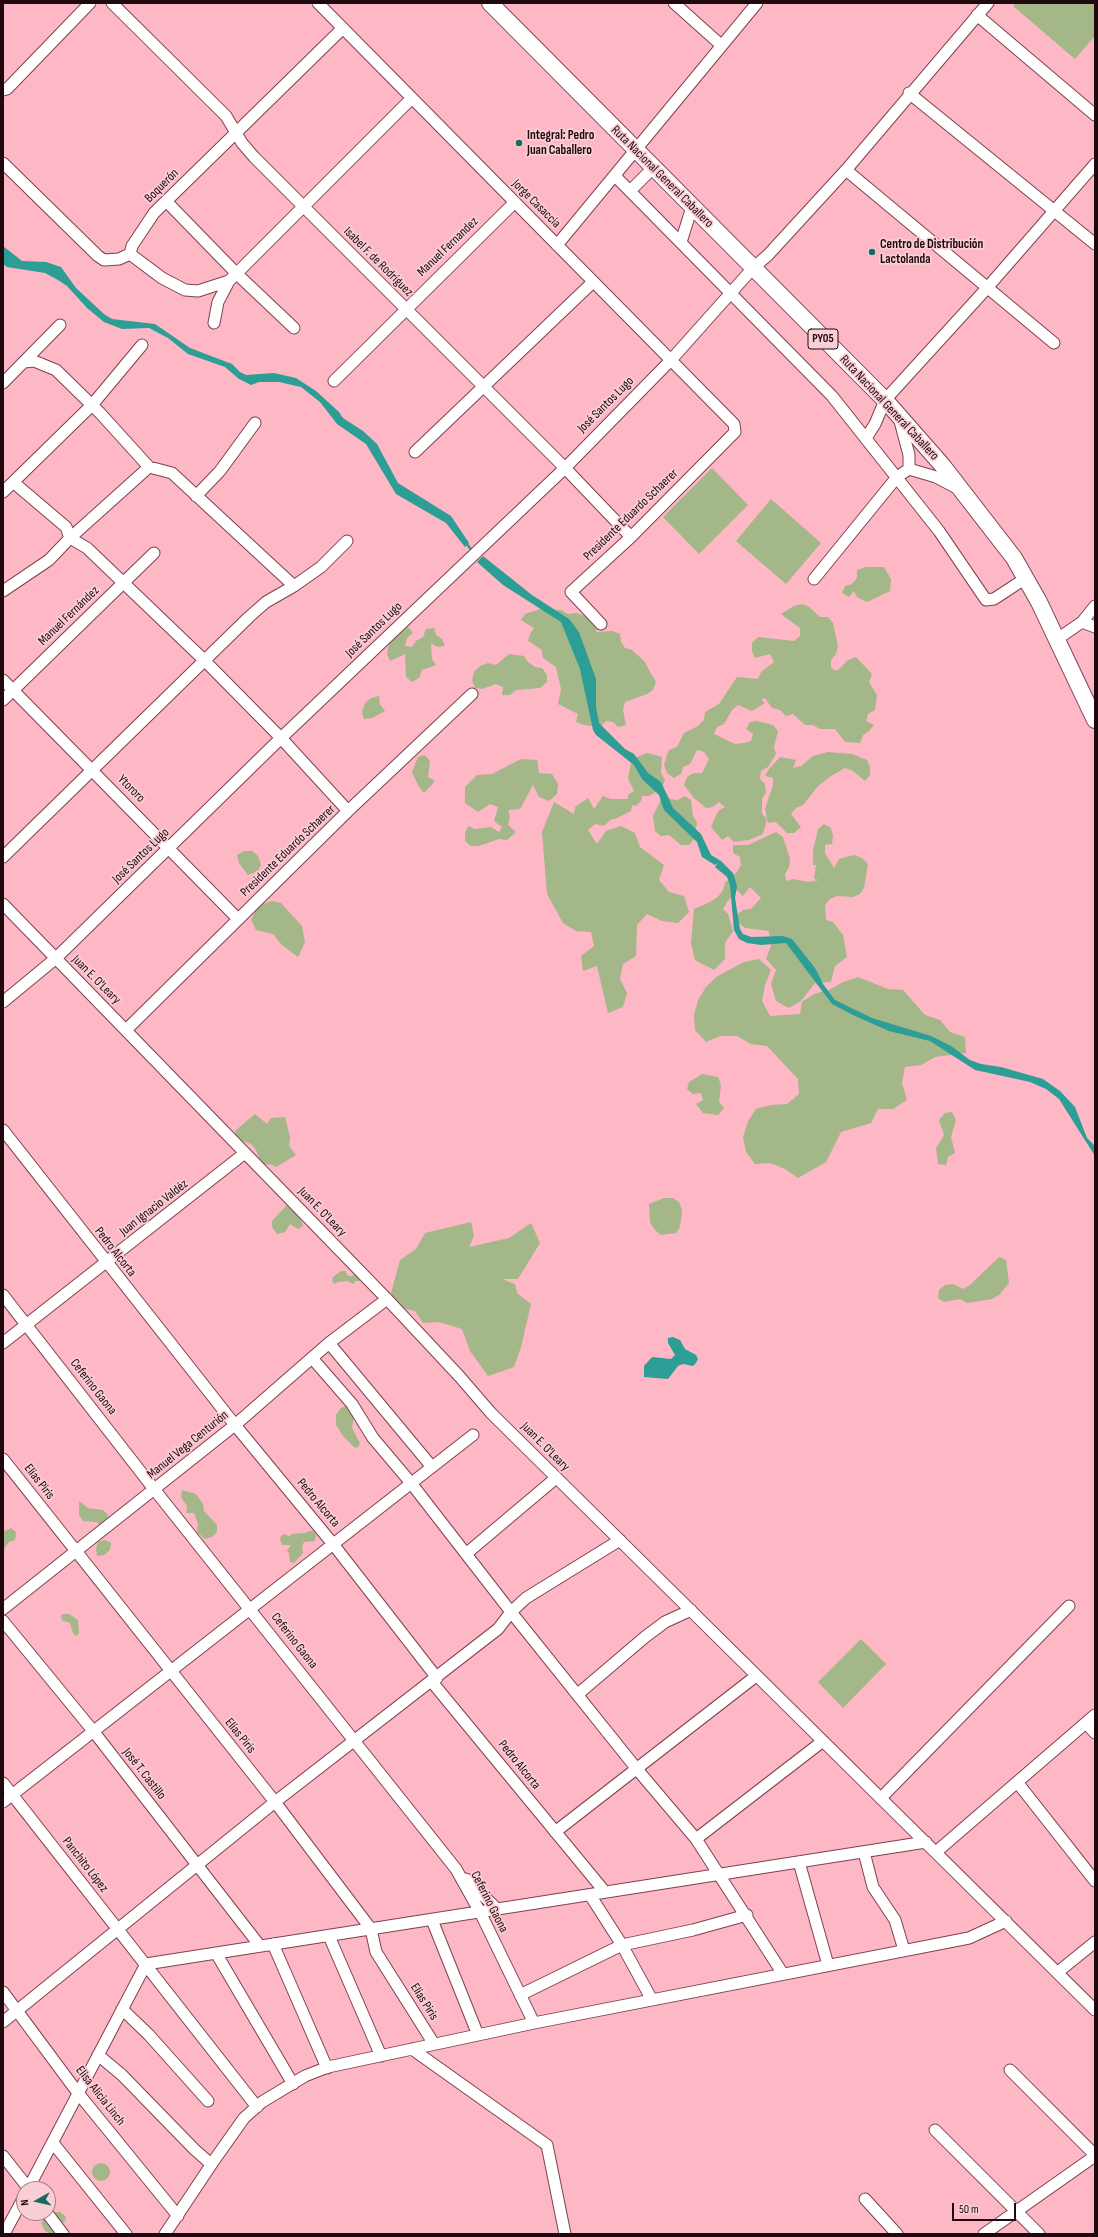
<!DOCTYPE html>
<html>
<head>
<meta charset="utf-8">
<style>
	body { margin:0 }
	#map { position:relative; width:1098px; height:2237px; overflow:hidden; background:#feb7c4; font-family:"Sofia Sans Condensed",sans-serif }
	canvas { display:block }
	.frame { position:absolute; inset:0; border:4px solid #1f080e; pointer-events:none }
	.north { position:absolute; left:16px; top:2181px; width:40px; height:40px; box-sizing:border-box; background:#f9ced5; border:1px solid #a27f85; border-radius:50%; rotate:262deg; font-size:11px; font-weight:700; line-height:16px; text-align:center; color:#1f080e }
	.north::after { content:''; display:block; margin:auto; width:14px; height:18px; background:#1d6862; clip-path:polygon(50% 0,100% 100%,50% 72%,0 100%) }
	.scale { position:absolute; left:952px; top:2203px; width:64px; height:18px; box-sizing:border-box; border:2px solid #1f080e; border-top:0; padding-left:5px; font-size:12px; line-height:14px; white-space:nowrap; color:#1f080e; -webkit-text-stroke:3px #f9ced5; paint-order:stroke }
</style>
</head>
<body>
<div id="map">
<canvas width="1098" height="2237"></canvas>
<div class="frame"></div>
<div class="north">N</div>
<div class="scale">50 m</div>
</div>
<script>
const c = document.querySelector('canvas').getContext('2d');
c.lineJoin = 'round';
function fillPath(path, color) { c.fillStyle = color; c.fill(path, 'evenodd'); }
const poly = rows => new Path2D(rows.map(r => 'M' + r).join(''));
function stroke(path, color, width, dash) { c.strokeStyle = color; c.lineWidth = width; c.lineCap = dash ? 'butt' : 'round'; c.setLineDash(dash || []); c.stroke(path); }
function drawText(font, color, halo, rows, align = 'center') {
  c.font = font + ' "Sofia Sans Condensed",sans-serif'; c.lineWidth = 3.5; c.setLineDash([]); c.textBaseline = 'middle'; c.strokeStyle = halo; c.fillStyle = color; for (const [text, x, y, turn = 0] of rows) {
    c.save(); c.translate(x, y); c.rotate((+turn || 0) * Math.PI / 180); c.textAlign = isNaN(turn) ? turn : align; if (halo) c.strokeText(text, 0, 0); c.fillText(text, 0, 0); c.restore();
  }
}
fillPath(poly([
	[1016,3,1095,3,1095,36,1075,59,1013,6],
	[712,468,748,505,699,554,663,517],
	[771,499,821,543,786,584,736,541],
	[866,567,884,567,891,579,890,591,867,602,857,597,854,591,849,597,842,593,845,586,852,584,857,578,857,570],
	[802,604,809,607,820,617,828,617,833,623,838,646,836,654,831,660,831,668,837,671,848,660,856,657,872,674,869,682,877,695,875,710,868,714,866,721,874,725,869,731,863,735,860,743,845,742,835,729,820,729,813,725,805,725,793,714,786,716,780,710,772,708,765,698,761,700,765,703,752,711,738,705,732,710,724,724,717,727,714,734,735,744,744,743,751,741,753,734,746,729,750,722,757,721,773,725,778,731,774,747,776,754,768,767,761,771,760,779,765,784,766,792,762,799,762,814,767,819,763,834,749,840,734,842,728,836,722,840,711,827,718,811,725,807,719,802,713,807,706,808,694,798,684,785,687,777,694,773,702,773,709,759,704,752,697,750,690,764,683,767,681,774,674,778,667,773,664,765,666,758,669,750,677,747,684,733,698,726,704,720,705,712,719,704,737,677,758,679,761,672,774,662,770,654,755,658,752,651,752,643,758,637,794,641,800,636,800,628,781,614,794,606],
	[540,609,561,610,568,614,576,613,592,618,597,624,596,632,612,631,620,634,621,642,625,648,632,650,644,661,656,682,653,690,647,694,625,702,623,710,626,725,618,727,613,722,606,721,600,727,584,725,576,722,578,714,558,704,561,689,556,667,543,658,542,650,528,641,530,634,534,628,521,620,525,614],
	[408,627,413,633,407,638,405,646,412,647,416,641,423,637,426,629,434,628,436,635,442,639,445,646,437,647,431,643,432,659,436,665,422,670,419,678,412,682,406,677,405,654,390,661,387,654,390,639,400,628],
	[509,654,524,656,528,662,535,667,542,668,547,675,547,682,540,688,516,690,510,695,502,695,503,687,496,684,482,689,475,688,472,680,474,672,480,666,488,663,496,665],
	[379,696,380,704,385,711,372,718,364,719,362,712,365,703,371,698],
	[828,752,852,754,867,760,870,767,870,775,865,781,853,771,845,768,831,776,818,786,803,805,796,808,791,814,801,827,794,833,787,833,776,822,768,823,765,809,773,785,773,778,765,776,769,769,780,757,796,760,793,768,801,766,813,756],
	[647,753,662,757,661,773,665,780,662,788,649,796,642,796,641,801,636,806,632,805,631,811,617,818,610,820,604,826,595,824,588,830,597,844,606,831,621,826,635,833,640,847,664,865,659,880,669,892,684,896,689,912,678,923,662,921,647,914,637,925,636,956,623,964,620,979,627,993,623,1007,608,1013,597,966,583,971,581,956,594,946,591,932,576,931,563,923,547,894,542,832,554,802,574,814,575,807,588,798,594,809,603,796,611,799,628,799,628,795,634,791,628,778,631,763,637,757],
	[425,755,430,761,428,777,435,781,424,793,419,787,412,772,418,757],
	[521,759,537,760,539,773,552,774,558,784,557,794,549,801,539,797,533,785,520,809,508,810,510,816,508,825,516,832,507,840,499,839,479,846,471,846,465,841,465,834,468,826,475,829,491,827,499,832,502,827,494,821,498,807,490,804,478,812,465,803,465,787,477,775,492,774],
	[665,791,670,799,678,800,685,796,691,800,693,816,697,823,694,839,689,845,681,845,669,835,661,836,655,831,653,816],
	[824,824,831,828,833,836,832,844,825,845,825,853,834,868,839,859,854,855,862,858,868,864,864,888,860,894,853,897,837,896,830,899,825,905,826,920,833,922,843,935,847,957,835,966,831,982,815,983,801,1001,789,1008,776,1001,771,984,776,970,766,959,771,946,769,931,745,928,739,923,737,915,743,910,751,909,761,898,750,887,743,896,737,890,727,902,723,909,728,914,733,931,725,943,725,959,714,970,695,960,691,943,694,909,710,902,718,897,723,890,725,883,737,872,741,865,740,857,733,853,733,845,748,845,776,832,783,837,790,859,789,867,785,874,786,881,793,879,809,882,819,880,814,879,816,865,813,865,813,850,818,829],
	[244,851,252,851,258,856,261,864,258,871,248,875,239,863,237,855],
	[272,901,281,903,302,926,305,942,298,957,282,945,273,934,256,930,251,920,258,906],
	[759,959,771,970,765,985,762,1001,770,1016,800,1014,802,1002,814,994,829,990,843,982,858,977,888,989,903,990,925,1015,940,1020,950,1032,965,1037,966,1053,935,1057,921,1065,905,1067,902,1083,907,1100,893,1109,878,1109,871,1123,841,1132,826,1162,798,1178,785,1169,770,1163,755,1164,746,1152,743,1137,748,1121,756,1109,771,1105,787,1104,799,1094,798,1079,767,1046,751,1044,737,1036,720,1036,706,1042,695,1030,694,1015,698,1000,706,987,716,977,744,962],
	[702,1074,718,1077,721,1085,719,1102,724,1108,718,1115,703,1113,696,1104,703,1100,701,1093,693,1094,687,1089,689,1082],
	[952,1112,956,1120,951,1137,955,1153,948,1157,946,1165,938,1164,936,1148,944,1135,939,1120,945,1113],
	[255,1114,267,1124,271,1118,285,1117,290,1137,289,1146,296,1155,276,1167,270,1164,262,1165,256,1150,251,1144,237,1139,235,1131],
	[664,1198,673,1198,679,1202,682,1210,680,1227,676,1233,661,1235,654,1229,650,1222,649,1204],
	[288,1204,299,1214,303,1226,298,1229,290,1224,285,1232,277,1234,272,1227,272,1221],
	[471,1222,474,1236,469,1247,509,1238,531,1223,540,1243,518,1279,502,1279,515,1284,517,1293,531,1304,521,1347,514,1367,488,1376,470,1351,462,1329,439,1322,423,1323,415,1311,399,1307,391,1293,400,1260,416,1249,425,1233],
	[999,1257,1006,1260,1009,1283,999,1295,992,1299,967,1303,960,1299,944,1302,938,1298,939,1290,945,1285,953,1284,963,1289,970,1285],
	[341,1271,345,1271,348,1276,353,1276,355,1271,361,1279,360,1281,355,1281,354,1284,347,1281,337,1282,336,1284,332,1282,333,1277],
	[348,1404,354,1415,352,1428,360,1443,358,1447,355,1448,343,1436,336,1425,336,1415,340,1409],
	[182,1490,196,1494,203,1504,204,1511,217,1525,217,1532,212,1537,205,1539,197,1532,198,1524,194,1513,186,1513,187,1506,181,1497],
	[79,1501,88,1508,103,1510,108,1515,107,1523,101,1527,97,1522,83,1521,79,1515],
	[11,1528,16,1532,15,1540,9,1542,5,1547,3,1557,3,1532],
	[309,1531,313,1531,316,1534,315,1541,304,1542,302,1546,303,1553,294,1563,290,1562,289,1553,287,1551,291,1545,282,1545,280,1538,283,1534,287,1535,288,1537,292,1534,305,1533],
	[105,1540,111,1543,110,1550,104,1555,97,1556,96,1549,98,1542],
	[62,1614,69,1614,78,1620,79,1634,76,1636,73,1633,70,1623,63,1621,61,1618],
	[861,1639,886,1664,843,1708,818,1682],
	'92 2172a9 9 0 1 1 18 0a9 9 0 1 1-18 0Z',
	[56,2212,60,2212,66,2217,65,2221,62,2223,57,2233,50,2234,45,2231,41,2223,45,2216]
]), '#a3b789');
fillPath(poly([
	[3,246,22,261,46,262,61,267,76,288,104,314,112,319,155,324,190,348,232,364,240,372,246,375,274,373,296,378,316,391,339,412,343,418,363,431,377,444,398,483,451,516,469,543,465,547,446,523,396,494,366,444,337,424,320,402,301,387,279,382,259,382,251,385,239,379,225,367,188,354,168,338,149,328,122,329,104,322,87,308,67,286,58,280,45,273,7,267,3,264],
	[483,556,532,595,569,619,579,632,596,679,596,707,599,723,625,749,634,754,648,773,661,782,673,808,701,834,711,855,721,861,733,873,737,886,735,898,740,929,743,934,751,937,783,936,792,939,815,968,823,984,835,1000,872,1018,931,1036,951,1046,970,1060,981,1064,1001,1067,1043,1079,1060,1091,1075,1107,1087,1138,1095,1146,1095,1156,1059,1099,1046,1089,1030,1082,975,1070,930,1041,889,1031,855,1016,832,1004,786,943,761,945,747,943,739,939,734,930,730,885,727,877,715,867,718,863,715,865,702,857,697,842,664,810,659,795,642,779,634,765,596,735,593,730,580,669,561,622,503,585,477,562],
	[673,1337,680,1340,685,1349,696,1355,698,1359,696,1363,693,1366,683,1364,678,1366,668,1379,644,1377,644,1366,652,1357,671,1359,675,1355,668,1343,668,1338]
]), '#2c9e95');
stroke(poly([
	[466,543,473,552]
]), '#2c9e95', 2.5);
const minor = poly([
	[112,3,226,116,242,143,254,157,565,468,631,537],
	[318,3,734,424,735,432,631,537,571,592,601,624],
	[674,3,721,45],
	[977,15,1095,115],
	[3,90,7,89,90,3],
	[909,93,1095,244],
	[3,163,98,256,104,260,119,259,130,254,132,246,154,213,343,28],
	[846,170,1054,343],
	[615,176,832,396,939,531,986,600,994,599,1026,578],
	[630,191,653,168],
	[166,201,237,274,294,328],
	[681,242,692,207],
	[557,245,757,3],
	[130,254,162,278,185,290,198,291,229,281],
	[214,323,218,302,229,281,412,98],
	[24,362,34,361,56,370,100,413,149,467,172,473,294,586],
	[334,381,515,202],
	[3,383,60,325],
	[900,421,909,455,909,469],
	[866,438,875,424,885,400,987,288,1095,164],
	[415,452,593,282],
	[13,482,66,527,70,538,87,548,203,659,281,738,348,811],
	[3,492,92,405,142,345],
	[196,496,220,471,255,423],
	[814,579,897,477,909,469,936,477,959,489],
	[3,591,49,560,70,538,149,467],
	[1082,622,1095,627],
	[1056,640,1082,622,1095,606],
	[3,680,238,919],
	[3,700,154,553],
	[3,857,249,617,266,602,294,586,321,567,347,541],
	[3,904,387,1299,460,1377,491,1413,1095,2010],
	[3,1002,55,959,281,738,565,468,671,360,753,268,768,255,846,170,988,3],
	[126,1030,348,811,472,694],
	[3,1130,235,1425,333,1544,437,1678,432,1682,605,1892],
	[3,1295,154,1489,456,1869,480,1912,534,2023],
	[3,1343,245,1153],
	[329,1343,432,1467],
	[312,1358,352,1404,373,1438,411,1483,511,1612,636,1768,696,1839,783,1974],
	[3,1459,275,1802,371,1929,376,1952,434,2044],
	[467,1553,556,1478],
	[3,1609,235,1425,329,1343,387,1299],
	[3,1621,94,1732,260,1946],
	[578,1694,645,1637,665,1622,691,1610],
	[1086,1723,1095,1733],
	[1017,1782,1095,1881],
	[3,1783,257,2107],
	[881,1798,1069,1606],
	[3,1802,473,1435],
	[555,1832,756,1676],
	[696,1839,823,1741],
	[864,1852,873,1887,895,1920,904,1950],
	[936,1852,1095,1715],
	[799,1862,828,1965],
	[466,1879,497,1909],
	[590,1895,622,1945,652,2000],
	[432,1920,478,2035],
	[329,1936,381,2056],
	[273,1944,327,2068],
	[216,1953,293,2084],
	[1058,1972,1095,1942],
	[3,1992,78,2093,178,2216],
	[520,1995,622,1945,693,1930,747,1915],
	[122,2009,149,2035,208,2101],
	[3,2022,275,1802,498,1629,511,1612,526,1598,620,1540],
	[412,2049,547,2145,565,2234],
	[98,2055,122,2075,194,2149,211,2164],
	[1010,2070,1095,2155],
	[935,2130,1039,2234],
	[53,2143,126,2234],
	[3,2156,29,2189],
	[28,2189,146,1964,926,1842],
	[865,2199,897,2234],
	[47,2213,63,2234],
	[4,2234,24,2197],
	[165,2234,215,2159,244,2118,262,2102,305,2076,328,2067,534,2023,969,1938,1006,1921],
	[984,2234,1095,2156]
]);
const highway = poly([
	[490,3,885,400,942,465,1014,558,1039,602,1095,720]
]);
stroke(minor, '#7d424f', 13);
stroke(highway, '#7d424f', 18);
stroke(minor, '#fff', 11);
stroke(highway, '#fff', 16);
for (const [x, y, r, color] of [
	[519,143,4,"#1d6862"],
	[872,252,4,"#1d6862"]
]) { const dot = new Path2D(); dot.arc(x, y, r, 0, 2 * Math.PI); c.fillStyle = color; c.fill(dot); stroke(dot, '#f9ced5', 1.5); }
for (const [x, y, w] of [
	[823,339,30]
]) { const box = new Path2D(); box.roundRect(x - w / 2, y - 10, w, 20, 3); c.fillStyle = '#f9ced5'; c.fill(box); stroke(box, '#1f080e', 1); }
drawText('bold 12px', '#1f080e', null, [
	["PY05",823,339]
]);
drawText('bold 13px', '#1f080e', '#f9ced5', [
	["Integral: Pedro",527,136],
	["Juan Caballero",527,151],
	["Centro de Distribución",880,245],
	["Lactolanda",880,260]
], 'left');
drawText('13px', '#1f080e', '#f9ced5', [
	["Ruta Nacional General Caballero",662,177,45],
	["Boquerón",162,186,-45],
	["Jorge Casaccia",536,204,45],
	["Manuel Fernandez",448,247,-44],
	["Isabel F. de Rodríguez",378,262,45],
	["José Santos Lugo",606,405,-45],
	["Ruta Nacional General Caballero",889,408,47],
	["Presidente Eduardo Schaerer",631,515,-44],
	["Manuel Fernández",69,616,-44],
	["José Santos Lugo",374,630,-44],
	["Ytororo",131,789,45],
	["Presidente Eduardo Schaerer",288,851,-44],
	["José Santos Lugo",141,856,-44],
	["Juan E. O'Leary",96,980,45],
	["Juan Ignacio Valdéz",154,1208,-38],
	["Juan E. O'Leary",322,1212,46],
	["Pedro Alcorta",115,1252,52],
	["Ceferino Gaona",93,1387,52],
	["Manuel Vega Centurión",188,1445,-39],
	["Juan E. O'Leary",545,1447,45],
	["Elías Piris",39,1482,52],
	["Pedro Alcorta",318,1503,50],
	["Ceferino Gaona",294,1641,52],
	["Elías Piris",240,1736,51],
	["Pedro Alcorta",519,1765,51],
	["José T. Castillo",144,1774,52],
	["Panchito López",85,1865,52],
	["Ceferino Gaona",489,1902,63],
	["Elías Piris",424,2002,58],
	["Elisa Alicia Linch",100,2096,52]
]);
</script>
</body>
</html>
